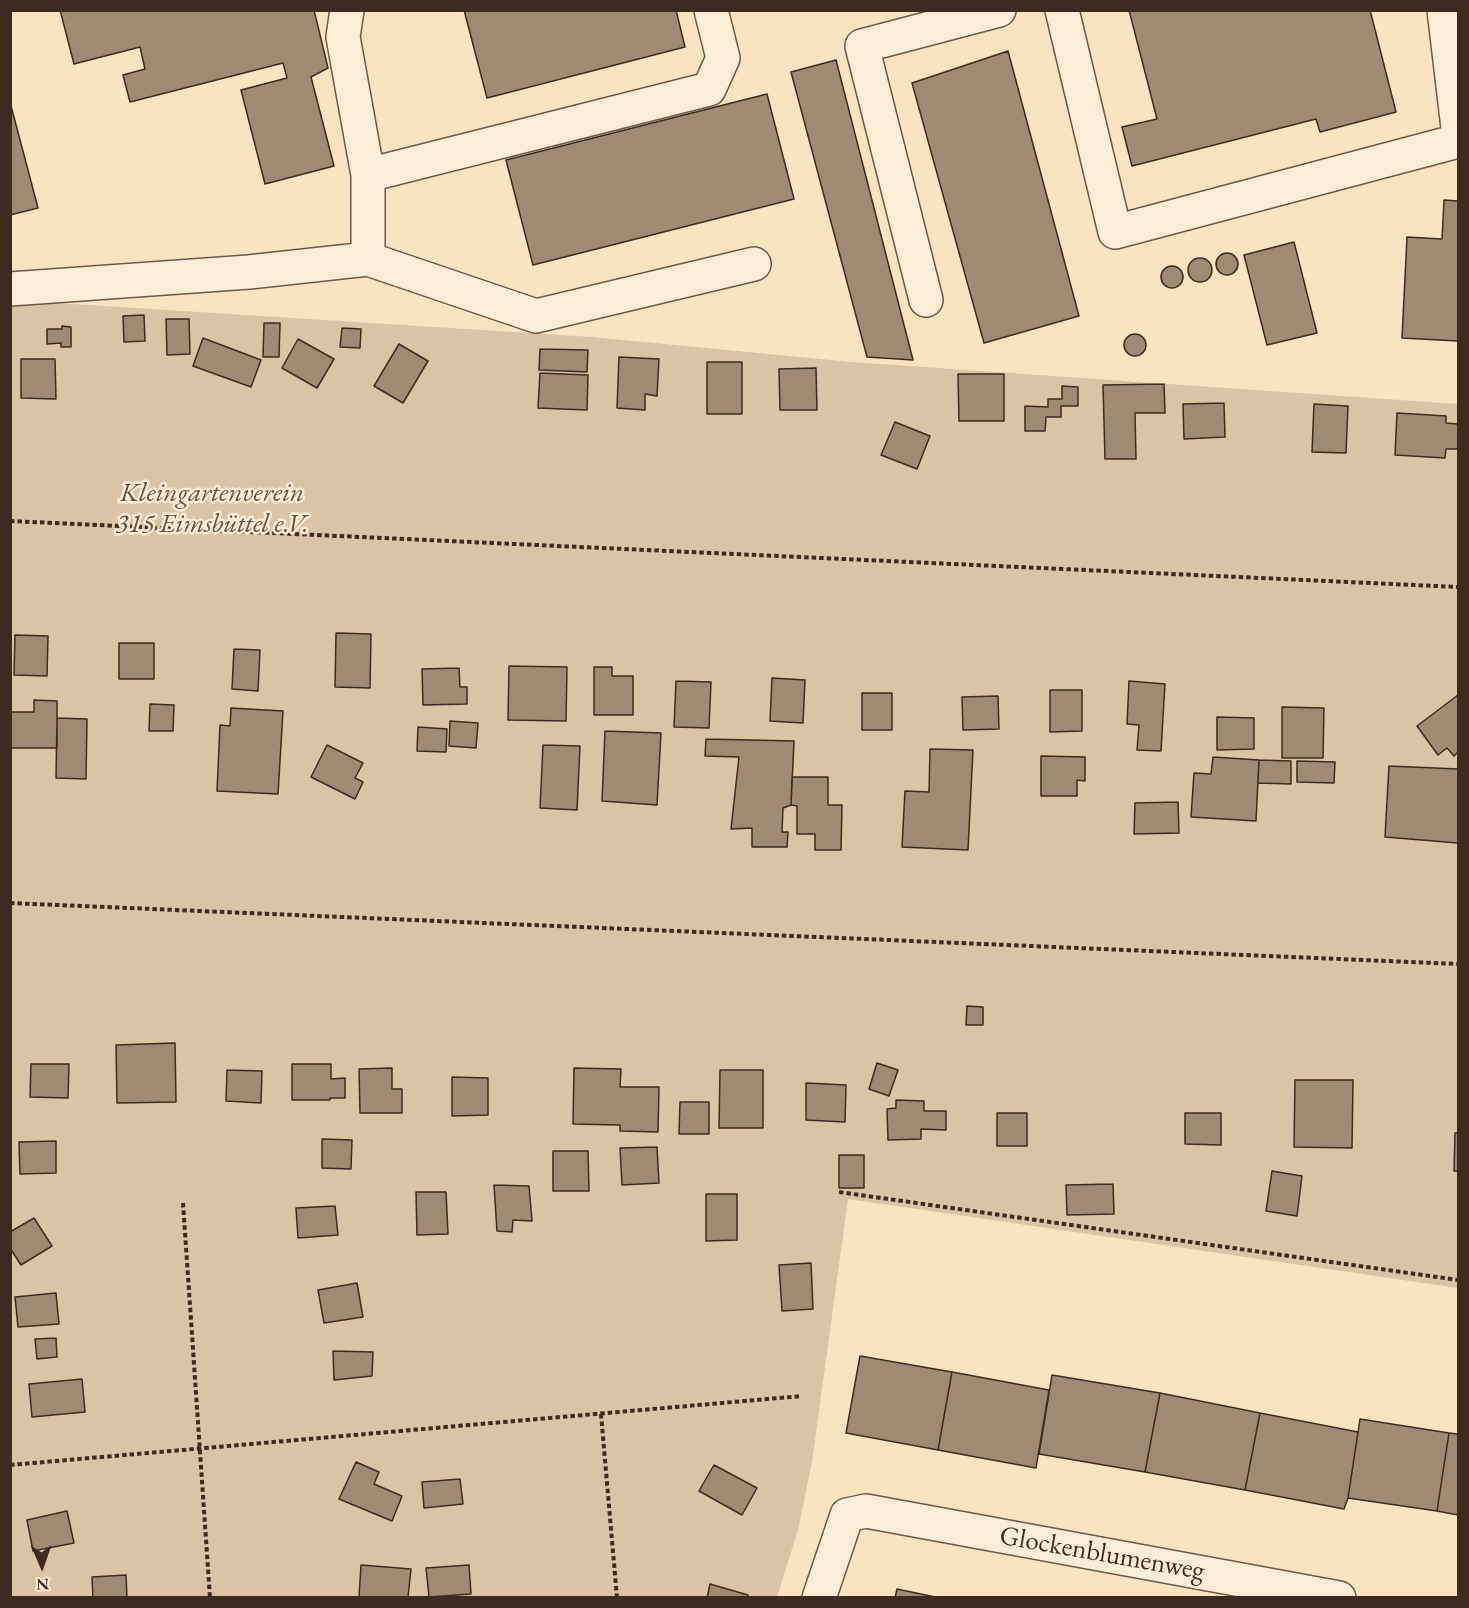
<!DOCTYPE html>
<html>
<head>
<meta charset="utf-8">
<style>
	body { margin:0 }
	#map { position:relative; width:1469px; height:1608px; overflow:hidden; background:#fae3c1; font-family:"EB Garamond",serif }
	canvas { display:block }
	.frame { position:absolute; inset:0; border:12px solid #3d2b1f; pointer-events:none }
	.north { position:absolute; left:12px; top:1536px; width:60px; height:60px; -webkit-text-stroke:4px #fcedd7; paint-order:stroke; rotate:178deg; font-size:16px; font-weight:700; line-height:24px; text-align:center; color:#3d2b1f }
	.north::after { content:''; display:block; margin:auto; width:21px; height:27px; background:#3d2b1f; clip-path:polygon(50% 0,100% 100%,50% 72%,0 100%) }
</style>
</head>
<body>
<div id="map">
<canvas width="1469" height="1608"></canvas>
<div class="frame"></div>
<div class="north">N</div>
</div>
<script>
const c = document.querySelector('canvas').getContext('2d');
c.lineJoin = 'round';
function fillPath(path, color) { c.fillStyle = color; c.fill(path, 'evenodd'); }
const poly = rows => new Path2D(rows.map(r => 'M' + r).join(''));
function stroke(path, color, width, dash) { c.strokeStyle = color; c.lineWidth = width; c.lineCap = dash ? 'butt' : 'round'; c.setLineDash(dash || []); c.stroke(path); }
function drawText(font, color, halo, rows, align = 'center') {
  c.font = font + ' "EB Garamond",serif'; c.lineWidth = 5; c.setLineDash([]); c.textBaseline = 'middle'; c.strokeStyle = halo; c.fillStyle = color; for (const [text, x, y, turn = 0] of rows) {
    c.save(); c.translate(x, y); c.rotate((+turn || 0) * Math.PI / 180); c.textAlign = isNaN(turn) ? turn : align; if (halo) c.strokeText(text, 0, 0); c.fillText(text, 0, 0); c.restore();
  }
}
fillPath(poly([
	[10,300,592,337,851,362,1458,404,1458,1288,848,1199,812,1462,798,1530,777,1597,11,1597]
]), '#dac4a5');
const building = poly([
	[60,10,314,10,328,68,311,77,334,166,265,184,241,90,287,78,283,63,130,102,123,75,145,69,140,47,74,64,60,10],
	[464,10,676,10,685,47,487,98,464,10],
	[1129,10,1370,10,1396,112,1320,132,1316,119,1132,166,1122,127,1157,119,1129,10],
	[1008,51,1079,316,984,343,912,83,1008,51],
	[836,60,913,360,867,357,791,72,836,60],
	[767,94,794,199,533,265,506,160,767,94],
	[10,102,38,208,10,215,10,102],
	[1444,200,1458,201,1458,341,1402,338,1407,237,1442,239,1444,200],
	[1294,242,1317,333,1267,345,1244,255,1294,242],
	'1216 264a11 11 0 1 1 22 0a11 11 0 1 1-22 0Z',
	'1188 270a12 12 0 1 1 24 0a12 12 0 1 1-24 0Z',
	'1161 277a11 11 0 1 1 22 0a11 11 0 1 1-22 0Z',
	[144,315,145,341,124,342,123,316,144,315],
	[166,319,189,319,190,354,167,355,166,319],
	[264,323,280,323,279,357,263,357,264,323],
	[62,326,71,327,71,347,61,347,61,343,47,344,47,329,62,329,62,326],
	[342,328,361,329,360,348,340,347,342,328],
	'1124 345a11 11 0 1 1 22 0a11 11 0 1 1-22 0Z',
	[203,338,261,360,251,387,193,366,203,338],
	[298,339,334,359,317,388,282,368,298,339],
	[399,344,428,361,403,403,374,386,399,344],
	[540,349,588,350,587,372,539,370,540,349],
	[619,357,659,359,657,396,645,394,645,410,617,408,619,357],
	[21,359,55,359,56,399,21,398,21,359],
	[707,362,742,362,742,414,707,414,707,362],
	[816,368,817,410,780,410,779,369,816,368],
	[540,373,588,375,587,410,538,408,540,373],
	[958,374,1004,374,1004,421,959,421,958,374],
	[1164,384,1165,413,1135,413,1136,459,1105,459,1103,385,1164,384],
	[1062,386,1078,387,1078,406,1061,406,1061,417,1046,417,1045,431,1025,431,1025,406,1048,407,1048,399,1062,399,1062,386],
	[1224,403,1225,437,1184,439,1183,404,1224,403],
	[1314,404,1348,406,1346,453,1312,452,1314,404],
	[1397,413,1446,416,1446,423,1458,424,1458,449,1446,449,1445,458,1395,455,1397,413],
	[895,422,930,436,917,469,881,455,895,422],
	[336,633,371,634,370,688,335,687,336,633],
	[15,635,48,636,47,676,14,675,15,635],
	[119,643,154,643,154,679,119,679,119,643],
	[234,649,260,650,258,691,232,689,234,649],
	[509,666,567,667,566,721,508,720,509,666],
	[594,667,612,667,612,676,633,676,633,715,594,715,594,667],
	[459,668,460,687,467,687,467,704,423,705,422,669,459,668],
	[772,678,805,680,803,723,770,721,772,678],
	[676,681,711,682,709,728,674,727,676,681],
	[1129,681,1165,684,1161,751,1137,750,1139,725,1127,724,1129,681],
	[1050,690,1082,690,1082,731,1050,732,1050,690],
	[862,693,892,693,892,730,862,730,862,693],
	[1458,695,1458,752,1454,756,1447,748,1438,755,1417,726,1458,695],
	[998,696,999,729,963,730,962,697,998,696],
	[34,700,57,701,57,748,10,748,10,712,34,712,34,700],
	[150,704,174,705,173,731,149,731,150,704],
	[1282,707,1324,708,1323,758,1282,758,1282,707],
	[231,708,283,711,278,794,217,791,220,725,230,726,231,708],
	[1217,717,1254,718,1254,749,1217,750,1217,717],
	[57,718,87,719,86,779,56,778,57,718],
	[450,721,478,723,476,748,449,746,450,721],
	[418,727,447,729,446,752,417,751,418,727],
	[605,731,661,733,657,805,602,801,605,731],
	[706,739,794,741,791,805,783,808,782,832,788,832,787,847,752,847,752,828,731,829,739,757,705,756,706,739],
	[327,745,363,763,355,778,363,782,355,799,311,777,327,745],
	[543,745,580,746,577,810,540,808,543,745],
	[930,749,973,750,968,850,902,847,905,791,929,792,930,749],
	[1041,756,1085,757,1085,781,1077,780,1077,796,1041,796,1041,756],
	[1213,757,1259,760,1256,821,1191,817,1194,773,1211,774,1213,757],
	[1259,760,1291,761,1291,784,1258,783,1259,760],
	[1297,761,1335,762,1334,783,1297,782,1297,761],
	[1389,766,1458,769,1458,843,1385,837,1389,766],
	[792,777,828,777,828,805,842,805,841,850,815,850,815,834,797,834,797,806,791,805,792,777],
	[1178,802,1179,833,1134,834,1135,803,1178,802],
	[967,1006,983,1007,983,1025,966,1025,967,1006],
	[175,1043,176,1102,117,1103,116,1045,175,1043],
	[877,1063,898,1070,889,1096,869,1089,877,1063],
	[31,1064,69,1064,68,1098,30,1097,31,1064],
	[292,1064,331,1064,331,1079,345,1078,345,1098,330,1098,330,1100,292,1100,292,1064],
	[392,1068,392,1089,402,1089,402,1113,360,1113,359,1069,392,1068],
	[574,1068,621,1069,620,1087,659,1087,658,1132,620,1131,620,1125,573,1124,574,1068],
	[227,1070,262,1071,261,1103,226,1101,227,1070],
	[720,1070,763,1070,763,1128,719,1128,720,1070],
	[452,1077,488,1078,488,1115,452,1116,452,1077],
	[1295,1080,1353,1080,1352,1148,1294,1147,1295,1080],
	[806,1083,846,1085,845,1122,806,1120,806,1083],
	[896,1100,924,1101,924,1111,946,1111,946,1130,921,1129,921,1139,888,1140,887,1109,896,1108,896,1100],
	[680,1102,709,1102,709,1134,679,1134,680,1102],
	[997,1113,1027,1113,1027,1146,997,1146,997,1113],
	[1185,1113,1221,1113,1221,1145,1185,1144,1185,1113],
	[1455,1133,1458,1133,1458,1171,1454,1171,1455,1133],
	[322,1139,352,1140,351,1169,322,1168,322,1139],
	[56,1141,56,1173,20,1174,19,1142,56,1141],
	[657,1147,659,1183,622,1185,620,1148,657,1147],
	[553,1151,588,1151,589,1191,553,1191,553,1151],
	[839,1155,864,1155,864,1188,839,1188,839,1155],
	[1272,1171,1302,1176,1297,1216,1266,1211,1272,1171],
	[1113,1184,1114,1214,1067,1215,1066,1185,1113,1184],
	[494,1185,529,1186,532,1221,513,1220,512,1232,497,1231,494,1185],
	[416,1192,446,1192,448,1234,417,1235,416,1192],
	[706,1194,737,1194,737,1240,706,1241,706,1194],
	[335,1206,338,1235,298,1238,296,1208,335,1206],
	[34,1218,52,1246,21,1265,10,1248,10,1232,34,1218],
	[811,1263,813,1309,782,1311,779,1265,811,1263],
	[357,1283,363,1317,324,1323,318,1290,357,1283],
	[56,1293,59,1324,18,1327,15,1297,56,1293],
	[56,1338,57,1357,37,1359,35,1339,56,1338],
	[333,1351,373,1352,372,1376,334,1380,333,1351],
	[860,1356,952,1372,938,1450,846,1433,860,1356],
	[952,1372,1049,1390,1036,1468,938,1450,952,1372],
	[1052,1375,1160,1393,1145,1472,1039,1454,1052,1375],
	[82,1379,85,1412,32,1417,29,1384,82,1379],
	[1160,1393,1260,1413,1245,1490,1145,1472,1160,1393],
	[1260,1413,1358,1432,1348,1498,1344,1509,1245,1490,1260,1413],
	[1360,1419,1449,1433,1437,1511,1348,1498,1360,1419],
	[1449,1433,1458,1434,1458,1515,1437,1511,1449,1433],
	[356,1462,379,1472,374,1484,402,1496,392,1521,339,1499,356,1462],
	[714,1465,757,1488,742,1515,699,1491,714,1465],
	[460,1479,463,1504,424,1508,422,1482,460,1479],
	[67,1511,74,1543,33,1551,27,1520,67,1511],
	[361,1565,411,1569,408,1597,359,1597,361,1565],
	[469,1565,471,1594,429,1597,426,1568,469,1565],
	[126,1575,127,1598,93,1598,92,1577,126,1575],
	[710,1584,748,1595,747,1598,707,1598,710,1584],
	[897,1589,940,1598,895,1598,897,1589]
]);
fillPath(building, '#9f8b73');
stroke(building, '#3d2b1f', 1.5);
const minor = poly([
	[347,10,343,37,368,175,368,259],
	[1062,10,1115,232,1458,141],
	[1444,10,1458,128],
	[368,175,709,89,723,58,711,10],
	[10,289,249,272,368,259,536,316,754,264],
	[926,300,862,46,999,10],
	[819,1598,847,1515,866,1511,1339,1598]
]);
stroke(minor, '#6c5948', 36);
stroke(poly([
	[10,521,1458,587],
	[10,903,1458,964],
	[839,1192,1458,1280],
	[183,1203,210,1598],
	[601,1414,617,1598],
	[10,1465,802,1396]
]), '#3d2b1f', 4, [4.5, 3]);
stroke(minor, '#fcedd7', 33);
drawText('italic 27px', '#645140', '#fcedd7', [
	["Kleingartenverein",212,494],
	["315 Eimsbüttel e.V.",212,525]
]);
drawText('27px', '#3d2b1f', '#fcedd7', [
	["Glockenblumenweg",1102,1554,10]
]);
</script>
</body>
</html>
